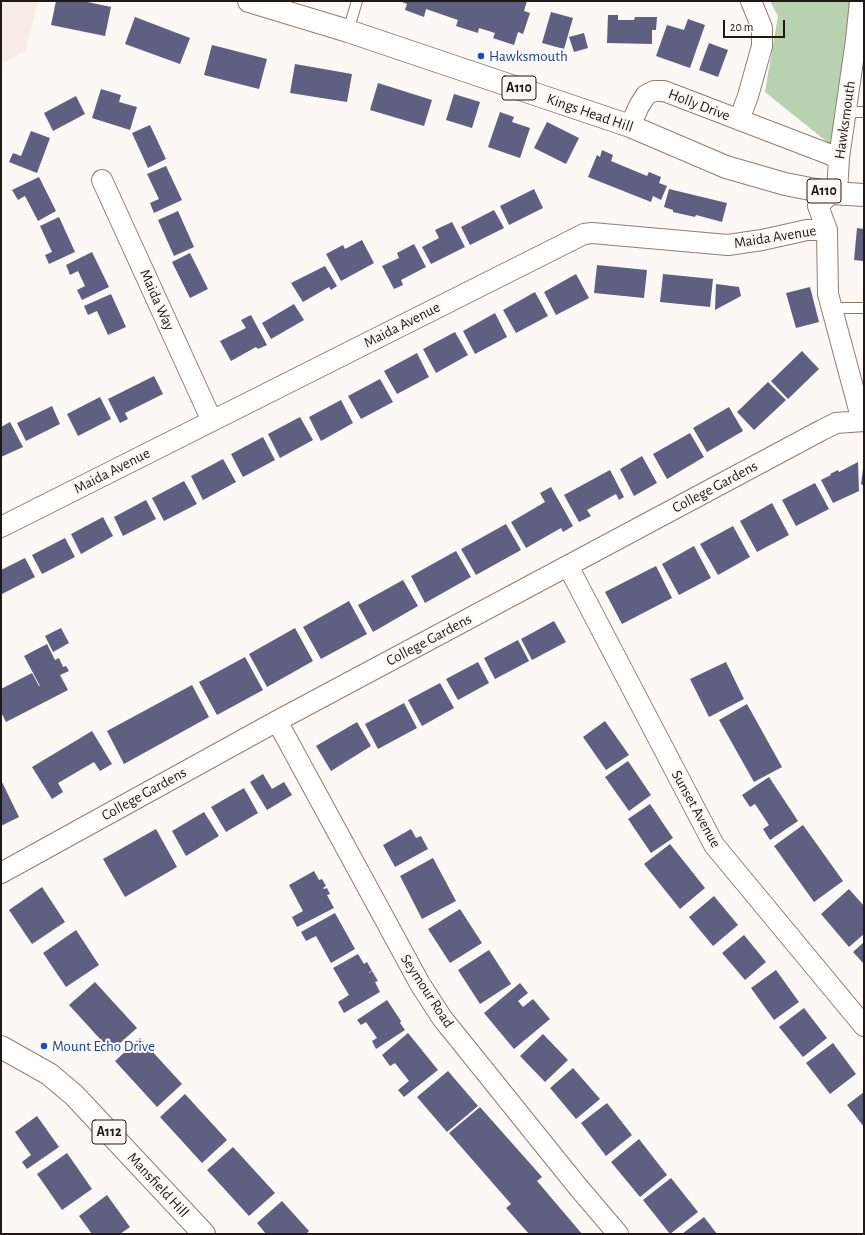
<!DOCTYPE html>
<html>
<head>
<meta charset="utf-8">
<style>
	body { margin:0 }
	#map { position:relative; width:865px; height:1235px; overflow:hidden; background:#fcf8f5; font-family:"Alegreya Sans",sans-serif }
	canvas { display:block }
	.frame { position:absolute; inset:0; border:2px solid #201814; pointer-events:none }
	.scale { position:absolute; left:723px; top:20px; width:62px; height:18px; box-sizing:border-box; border:2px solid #201814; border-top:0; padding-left:5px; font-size:12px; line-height:14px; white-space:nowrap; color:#201814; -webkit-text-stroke:3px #fcf8f5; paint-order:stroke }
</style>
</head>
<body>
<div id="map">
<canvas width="865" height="1235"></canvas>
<div class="frame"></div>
<div class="scale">20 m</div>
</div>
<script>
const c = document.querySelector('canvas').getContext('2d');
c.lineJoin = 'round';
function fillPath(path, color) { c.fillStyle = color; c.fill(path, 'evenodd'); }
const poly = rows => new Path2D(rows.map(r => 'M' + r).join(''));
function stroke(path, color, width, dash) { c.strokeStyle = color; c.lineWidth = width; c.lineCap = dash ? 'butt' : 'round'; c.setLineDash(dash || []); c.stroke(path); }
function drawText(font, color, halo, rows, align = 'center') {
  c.font = font + ' "Alegreya Sans",sans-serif'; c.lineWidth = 4; c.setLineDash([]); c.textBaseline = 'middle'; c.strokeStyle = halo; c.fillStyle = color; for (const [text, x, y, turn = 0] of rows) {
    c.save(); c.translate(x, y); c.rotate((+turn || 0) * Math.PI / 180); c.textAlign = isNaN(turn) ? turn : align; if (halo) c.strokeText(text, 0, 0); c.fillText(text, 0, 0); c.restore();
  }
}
fillPath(poly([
	[1,1,38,1,26,50,1,65]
]), '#f7ebe4');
fillPath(poly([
	[770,1,850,1,832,146,765,92,778,16]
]), '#b8d2b0');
fillPath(poly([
	[56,1,83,1,111,7,105,36,51,25],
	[400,1,527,1,524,11,530,13,523,34,518,32,514,45,493,38,495,33,479,28,478,33,456,26,458,20,426,9,424,17,405,10,407,4],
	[551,12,573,18,564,49,542,43],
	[608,15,618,15,618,20,634,20,635,17,657,17,656,30,652,30,652,44,607,43],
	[135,17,190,38,180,64,125,44],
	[688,19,705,25,690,68,656,56,667,25,684,30],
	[584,33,588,48,574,52,569,37],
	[709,43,728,50,718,77,699,70],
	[212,45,267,59,259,89,204,75],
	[295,64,352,74,347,102,290,93],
	[378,83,432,100,424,126,370,110],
	[101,89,121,95,119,102,137,107,130,130,92,118],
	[454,94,480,102,472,128,446,120],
	[76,96,85,114,53,131,44,113],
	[500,112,514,117,512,122,530,128,520,158,488,147],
	[547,122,579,138,566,164,534,148],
	[150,125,166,159,148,168,132,133],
	[31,131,50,138,37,173,9,162,13,153,21,156],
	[602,150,613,155,611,161,647,176,649,172,661,177,659,183,667,186,661,200,653,196,651,202,588,177,597,155,600,157],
	[166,166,182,200,154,213,150,203,159,199,147,174],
	[39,177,56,211,38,221,25,196,18,200,12,190],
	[534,189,543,208,509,225,500,206],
	[669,189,727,203,722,222,696,215,695,217,673,212,673,210,664,207],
	[494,210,504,228,470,245,461,227],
	[178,211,194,247,174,256,158,220],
	[59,217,75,252,49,264,45,255,52,252,40,226],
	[452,222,465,247,431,264,422,247,439,238,435,230],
	[857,228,864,229,864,261,854,260],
	[362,240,374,263,341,281,326,254,343,245,345,249],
	[414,244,426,267,401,280,403,285,394,289,382,266,399,258,397,253],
	[92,252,109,287,82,300,77,290,85,286,78,271,70,275,66,265],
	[190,253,208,289,190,298,172,262],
	[597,265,647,270,644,298,594,293],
	[325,266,337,286,331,290,329,287,303,302,291,283],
	[576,274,589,298,556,315,544,292],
	[663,274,713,279,710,307,660,302],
	[716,284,739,287,741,296,715,310],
	[810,287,819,322,796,328,786,293],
	[535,292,548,316,516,333,503,310],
	[111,294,126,327,108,335,97,311,88,315,84,306],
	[294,304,304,320,271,339,262,323],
	[495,313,507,337,475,354,463,331],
	[251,315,267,345,258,349,256,347,231,361,220,341,246,328,241,320],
	[455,332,468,355,436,373,423,349],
	[802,351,819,369,788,399,771,381],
	[417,353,429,377,397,394,384,371],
	[154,376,163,394,125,413,128,419,120,423,108,399],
	[380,379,393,402,361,419,348,396],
	[768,382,786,400,754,430,737,412],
	[100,397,111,419,78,436,67,414],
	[341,400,353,423,321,441,309,417],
	[52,406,60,424,26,441,17,423],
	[729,407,743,431,707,452,693,428],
	[300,417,313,440,280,458,268,434],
	[10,422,23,447,1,457,1,427],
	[690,433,704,457,667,479,653,454],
	[263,437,275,460,243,477,231,454],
	[642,456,657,483,634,496,620,469],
	[223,459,236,482,203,500,191,476],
	[858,462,859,491,833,503,821,480,831,475,830,474,838,470,839,472],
	[863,469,864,469,864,486,861,484],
	[610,470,624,497,619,500,616,494,587,510,591,516,579,522,564,495],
	[184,481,197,504,164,521,152,498],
	[815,483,829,509,796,526,782,500],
	[551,487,573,526,563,532,561,528,526,548,511,522,545,502,540,493],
	[146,500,156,519,123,536,114,517],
	[772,503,789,535,757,552,740,521],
	[103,517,113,536,81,554,71,534],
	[506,524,521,550,476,575,461,549],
	[733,526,750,557,718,575,700,544],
	[65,538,75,557,42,574,32,555],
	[694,546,711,578,679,595,662,564],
	[456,551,471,577,425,603,411,576],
	[25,558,35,577,2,594,1,592,1,570],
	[656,566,672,598,622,624,605,592],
	[403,580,418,606,373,632,358,605],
	[349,601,367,634,321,659,303,627],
	[554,621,566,642,532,660,521,639],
	[61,628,69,643,53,652,45,636],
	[295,628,313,661,267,687,249,654],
	[518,640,529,661,495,679,484,658],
	[47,644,55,660,59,658,63,667,66,666,69,671,60,675,68,690,6,722,1,712,1,689,32,673,39,686,40,686,24,656],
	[245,657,263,690,217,715,199,682],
	[478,662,489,683,458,700,446,679],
	[726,662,744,699,709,717,690,679],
	[440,683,454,708,422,726,408,700],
	[192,685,209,717,124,764,107,731],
	[404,703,417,728,378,749,365,724],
	[747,704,782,767,754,782,719,720],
	[605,721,629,755,606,770,583,737],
	[357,722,371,746,331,771,316,746],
	[92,731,112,764,100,771,94,762,58,783,63,792,52,799,32,767],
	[628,761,651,795,629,811,605,777],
	[263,774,272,789,284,782,292,795,267,810,250,782],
	[769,777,798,821,770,840,763,829,769,825,755,804,750,807,742,795],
	[1,780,19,817,1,826],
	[244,788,258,813,226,832,211,807],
	[650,804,673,838,651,853,628,819],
	[204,812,219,836,186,856,172,831],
	[803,825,843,881,814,902,774,846],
	[156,829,177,867,125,897,103,859],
	[411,829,416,838,421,836,428,849,395,867,383,845],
	[670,844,705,888,680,909,644,864],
	[433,858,456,901,422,919,400,876],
	[314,871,319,880,322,879,326,886,323,888,324,889,327,888,330,894,327,895,334,908,297,927,292,917,303,911,289,885],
	[42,887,65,922,32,944,9,910],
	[849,889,864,906,864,934,849,947,821,914],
	[714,896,738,925,713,946,689,917],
	[460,909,482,943,450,963,428,929],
	[335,913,355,949,331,963,316,936,306,941,301,932],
	[76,930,99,965,66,987,43,953],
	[744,935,766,962,745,980,722,953],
	[864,942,864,964,853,952],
	[489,950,511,984,480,1004,458,970],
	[358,954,364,964,367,962,372,971,369,972,369,973,372,971,378,981,375,982,380,992,344,1013,338,1002,349,995,333,968],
	[776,970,799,1002,774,1020,751,988],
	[95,982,137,1028,111,1051,69,1005],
	[520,983,528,993,518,1001,523,1007,533,999,550,1019,514,1049,484,1013],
	[387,1000,401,1021,400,1023,405,1030,376,1049,372,1041,377,1038,366,1022,361,1025,357,1020],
	[804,1008,827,1038,803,1057,779,1027],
	[408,1033,438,1070,404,1097,398,1090,409,1081,395,1063,390,1066,382,1055],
	[543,1034,568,1060,545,1082,520,1056],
	[140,1038,182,1084,157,1107,115,1061],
	[833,1043,856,1074,830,1094,806,1063],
	[573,1068,600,1099,576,1119,550,1088],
	[448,1071,478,1106,447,1132,417,1097],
	[864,1092,864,1127,847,1105],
	[185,1094,227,1140,202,1163,160,1117],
	[607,1103,632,1135,606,1156,581,1123],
	[480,1107,542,1177,537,1181,582,1234,529,1234,506,1208,511,1204,449,1133],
	[37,1116,59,1147,27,1169,22,1162,31,1155,15,1132],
	[639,1139,667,1175,640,1197,611,1162],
	[233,1147,275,1193,249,1216,207,1170],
	[67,1153,92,1189,62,1210,37,1174],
	[671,1178,698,1212,670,1234,643,1200],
	[107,1195,130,1227,120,1234,92,1234,79,1216],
	[282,1201,309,1231,306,1234,266,1234,257,1223],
	[704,1217,717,1234,682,1234]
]), '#5e5f81');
const service = poly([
	[348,31,357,1],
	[846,112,864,112],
	[833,308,864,308]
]);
const minor = poly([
	[739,120,748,96,762,46,762,28,751,1],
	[630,126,639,106,646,95,654,91,664,91,839,158],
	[102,180,212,421],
	[837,192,839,158,856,40,860,1],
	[831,193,818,206,827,230,828,294,862,421],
	[1,527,584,234,592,233,728,245,762,240,807,230,827,230],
	[568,566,714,845,864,1026],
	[277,721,420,984,442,1018,578,1187,618,1234],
	[1,873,277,721,822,430,836,423,864,421]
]);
const primary = poly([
	[249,1,348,31,630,126,726,167,785,184,831,193,864,195],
	[1,1047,49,1074,74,1095,204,1234]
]);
stroke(service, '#917d71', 12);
stroke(minor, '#917d71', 22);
stroke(primary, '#917d71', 24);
stroke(service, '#fff', 10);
stroke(minor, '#fff', 20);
stroke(primary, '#fff', 22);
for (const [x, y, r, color] of [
	[481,56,4,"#1a4fb4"],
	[44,1046,4,"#1a4fb4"]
]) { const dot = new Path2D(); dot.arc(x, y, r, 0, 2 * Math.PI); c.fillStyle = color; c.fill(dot); stroke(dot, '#fcf8f5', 1.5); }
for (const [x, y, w] of [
	[519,88,34],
	[824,191,34],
	[109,1132,34]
]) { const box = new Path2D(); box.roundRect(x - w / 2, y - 12, w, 24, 3); c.fillStyle = '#fcf8f5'; c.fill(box); stroke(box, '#201814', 1); }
drawText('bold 14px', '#201814', null, [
	["A110",519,88],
	["A110",824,191],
	["A112",109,1132]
]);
drawText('15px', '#164399', '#fcf8f5', [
	["Hawksmouth",489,56],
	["Mount Echo Drive",52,1046]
], 'left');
drawText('15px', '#201814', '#fcf8f5', [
	["Holly Drive",699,105,21],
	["Kings Head Hill",590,113,19],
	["Hawksmouth",845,120,-82],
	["Maida Avenue",775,237,-9],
	["Maida Way",157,300,66],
	["Maida Avenue",402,325,-27],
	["Maida Avenue",112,471,-27],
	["College Gardens",715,487,-28],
	["College Gardens",429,640,-28],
	["College Gardens",144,794,-29],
	["Sunset Avenue",696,809,61],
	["Seymour Road",427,991,57],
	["Mansfield Hill",158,1185,47]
]);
</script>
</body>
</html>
